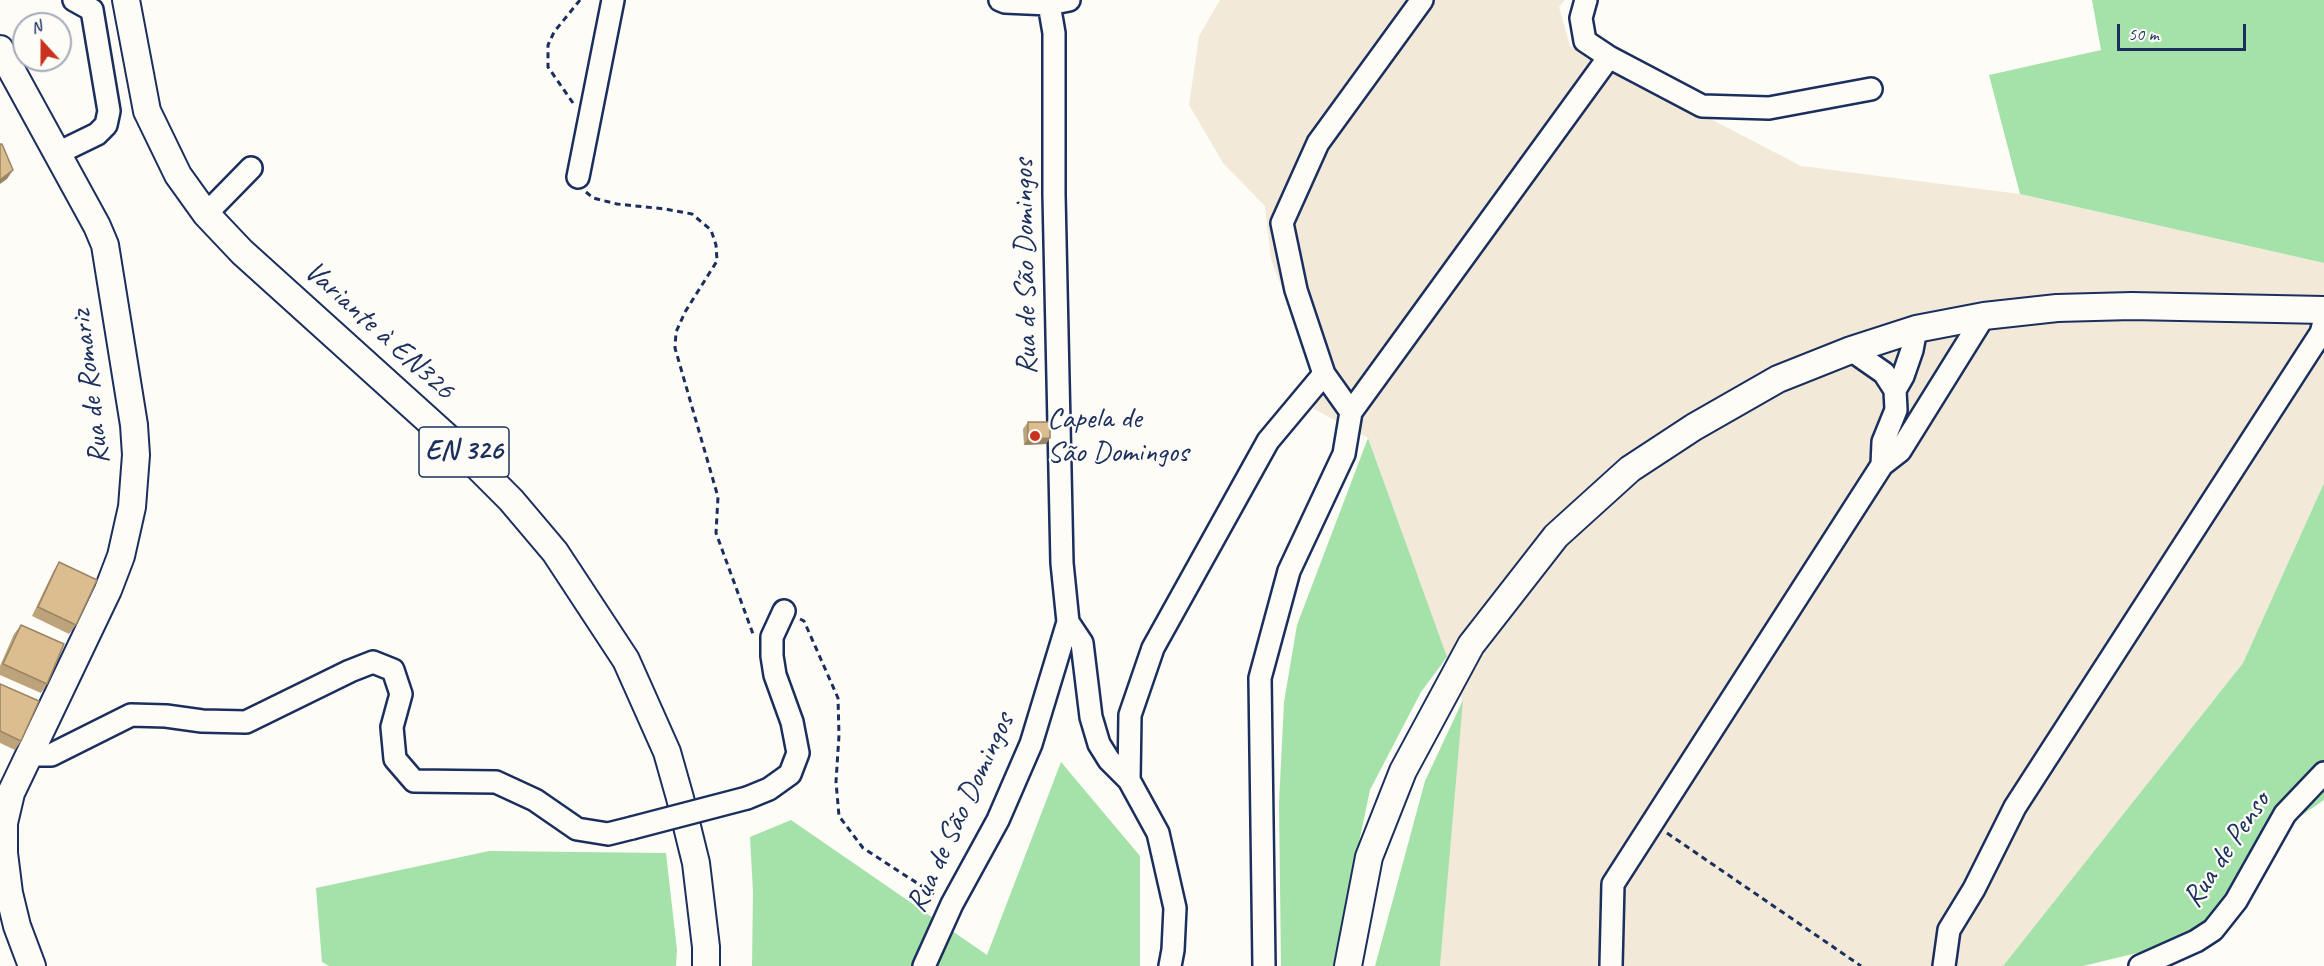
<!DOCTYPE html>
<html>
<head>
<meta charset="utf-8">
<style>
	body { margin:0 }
	#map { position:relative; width:2324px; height:966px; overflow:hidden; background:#fdfcf7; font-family:Caveat,sans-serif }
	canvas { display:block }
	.north { position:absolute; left:12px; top:12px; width:60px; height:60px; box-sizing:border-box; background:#fdfcf7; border:2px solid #a3aaba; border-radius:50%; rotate:339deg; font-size:16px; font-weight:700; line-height:24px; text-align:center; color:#1b2f5e }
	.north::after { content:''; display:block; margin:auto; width:21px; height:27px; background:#c8321e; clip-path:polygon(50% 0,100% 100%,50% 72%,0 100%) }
	.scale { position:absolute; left:2117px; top:24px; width:129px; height:27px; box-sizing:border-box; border:3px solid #1b2f5e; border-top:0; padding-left:8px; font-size:18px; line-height:21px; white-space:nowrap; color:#1b2f5e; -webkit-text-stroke:4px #fdfcf7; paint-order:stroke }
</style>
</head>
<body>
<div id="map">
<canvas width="2324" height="966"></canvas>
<div class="north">N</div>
<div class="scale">50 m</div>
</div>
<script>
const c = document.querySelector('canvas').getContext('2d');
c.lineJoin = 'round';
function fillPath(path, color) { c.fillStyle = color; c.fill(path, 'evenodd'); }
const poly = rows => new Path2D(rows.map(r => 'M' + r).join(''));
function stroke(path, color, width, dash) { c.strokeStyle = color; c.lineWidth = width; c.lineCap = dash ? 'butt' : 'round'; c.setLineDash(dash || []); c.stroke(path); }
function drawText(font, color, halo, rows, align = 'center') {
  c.font = font + ' Caveat,sans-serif'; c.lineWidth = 4.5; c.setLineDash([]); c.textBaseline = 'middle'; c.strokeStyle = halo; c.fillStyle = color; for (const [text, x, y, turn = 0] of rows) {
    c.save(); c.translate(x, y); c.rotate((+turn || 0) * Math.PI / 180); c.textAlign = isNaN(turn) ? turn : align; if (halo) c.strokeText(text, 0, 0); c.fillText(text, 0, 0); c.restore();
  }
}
fillPath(poly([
	[1220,0,1565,0,1559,7,1570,46,1801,166,2020,194,2324,263,2324,483,2243,663,2003,966,1440,966,1462,700,1368,438,1314,409,1310,366,1271,259,1265,206,1223,163,1189,105,1199,36]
]), '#f3e9d8');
fillPath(poly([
	[2092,0,2324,0,2324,263,2020,194,1989,75,2101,50],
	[1368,438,1447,657,1421,692,1370,790,1333,966,1281,966,1279,803,1284,702,1297,625],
	[2324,483,2324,800,2286,826,2210,922,2162,947,2083,966,2003,966,2243,663],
	[1463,700,1440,966,1375,966,1425,781],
	[1061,762,1140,856,1140,966,752,966,753,892,750,837,791,820,987,955],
	[489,851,666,853,677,950,676,966,329,966,322,962,316,888]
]), '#a4e2a9');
const minor = poly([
	[1000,0,1005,2,1049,4,1069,0],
	[1586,0,1581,18,1585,41,1609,57,1702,106,1769,108,1871,89],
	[58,153,97,134,106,125,109,111,92,10,74,0],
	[578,177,613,0],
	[206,214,251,168],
	[1851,350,1884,373,1895,390,1896,410,1883,442,1882,465],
	[1895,390,1903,376,1912,350,1916,329],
	[1351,412,1609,57],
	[1068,622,1082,643,1091,717,1099,744,1109,760,1129,780,1158,833,1175,908,1173,950,1170,966],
	[28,755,51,755,131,715,166,716,202,721,246,722,350,671,373,662,393,670,401,694,392,727,395,759,414,781,496,782,535,800,577,829,608,834,632,828],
	[1129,780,1130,715,1153,648,1268,441,1324,374],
	[747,798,769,789,790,774,798,753,792,722,775,675,772,656,772,637,784,611],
	[924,966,952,904,998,820,1031,744,1068,622,1062,563,1054,195,1054,33,1049,4],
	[1264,966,1260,678,1289,571,1344,454,1351,412,1324,374,1296,290,1282,223,1318,143,1422,0],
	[1611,966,1613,884,1882,465,1900,451,1984,316],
	[1944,966,1949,930,1974,889,2015,807,2308,353,2321,333,2324,322],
	[2140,966,2196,941,2213,930,2236,901,2285,814,2324,773]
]);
const major = poly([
	[126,0,147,111,178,175,206,214,242,252,459,448,511,500,555,552,626,660,667,752,680,798,696,863,706,947,706,966],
	[0,49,97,226,105,245,134,425,136,455,132,507,121,556,108,590,11,793,4,823,4,853,9,893,17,926,32,966],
	[1348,966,1369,857,1403,771,1471,645,1556,536,1630,469,1694,427,1778,379,1851,350,1916,329,1984,316,2057,308,2132,306,2324,310]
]);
stroke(minor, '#1b2f5e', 26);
stroke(major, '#1b2f5e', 30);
stroke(poly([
	[573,103,548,67,548,45,554,32,580,0],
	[586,192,593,198,617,204,665,209,692,214,711,230,716,245,717,261,685,312,676,332,675,348,718,497,716,533,753,634],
	[800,619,804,621,838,698,839,735,836,782,839,816,863,848,937,896],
	[1667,833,1861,966]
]), '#1b2f5e', 3, [6, 4.5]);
stroke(minor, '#fdfcf7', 21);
stroke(major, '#fdfcf7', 26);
const minorBridge = poly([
	[632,828,747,798]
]);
stroke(minorBridge, '#1b2f5e', 26, []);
stroke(minorBridge, '#fdfcf7', 21);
fillPath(poly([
	[1028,422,1046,444,1024,445,1023,429],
	[59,562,76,625,69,634,32,616,53,572],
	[21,625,47,684,41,693,0,675,0,666,14,634],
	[0,684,21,741,15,750,0,743]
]), '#bda37b');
fillPath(poly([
	[13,170,7,179,0,184,0,180],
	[1050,438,1046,444,1024,445,1028,439]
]), '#9a8464');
const building = poly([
	[0,144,2,144,13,170,0,180,0,144],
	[1028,422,1050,422,1050,438,1028,439,1028,422],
	[59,562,97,580,76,625,38,607,59,562],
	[21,625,64,644,47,684,3,664,21,625],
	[0,684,39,701,21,741,0,731,0,684]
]);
fillPath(building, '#dcbd8f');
stroke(building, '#9a8464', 1.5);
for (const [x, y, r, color] of [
	[1035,436,6,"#c8321e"]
]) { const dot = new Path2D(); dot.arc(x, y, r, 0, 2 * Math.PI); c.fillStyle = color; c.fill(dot); stroke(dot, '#fdfcf7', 2); }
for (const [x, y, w] of [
	[464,452,90]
]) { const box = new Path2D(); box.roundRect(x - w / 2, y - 25, w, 50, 4.5); c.fillStyle = '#fdfcf7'; c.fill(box); stroke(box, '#1b2f5e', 1.5); }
drawText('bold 28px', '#1b2f5e', null, [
	["EN 326",464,452]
]);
drawText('30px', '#1b2f5e', '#fdfcf7', [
	["Rua de São Domingos",1026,267,-91],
	["Variante à EN326",379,331,42],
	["Rua de Romariz",91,387,-97],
	["Rua de São Domingos",961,813,-65],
	["Rua de Penso",2227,850,-56]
]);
drawText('30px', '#1b2f5e', '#fdfcf7', [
	["Capela de",1047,419],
	["São Domingos",1047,453]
], 'left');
</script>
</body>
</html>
